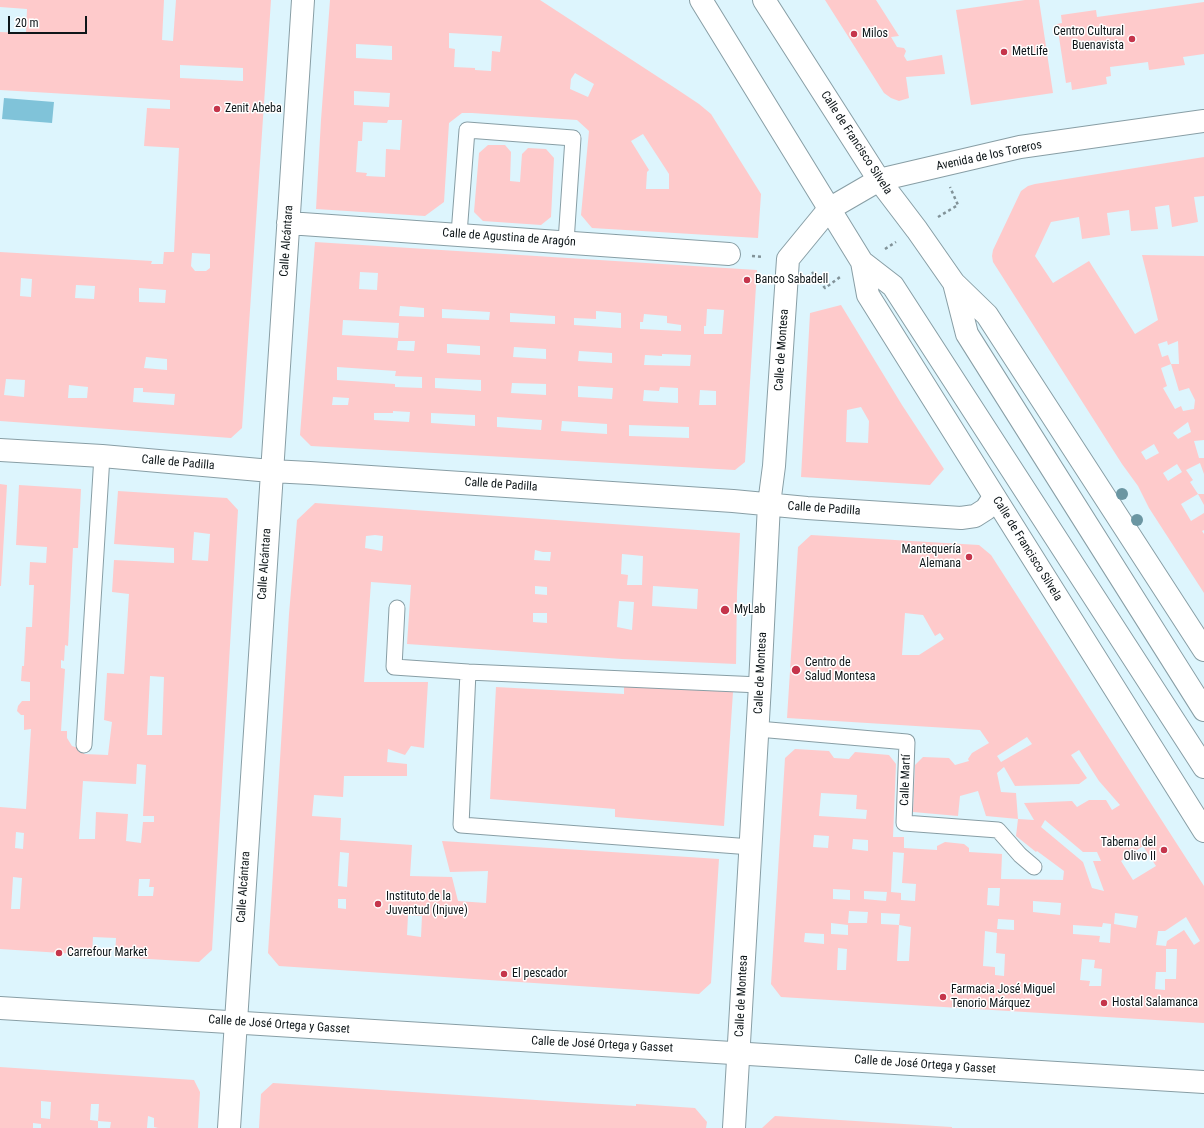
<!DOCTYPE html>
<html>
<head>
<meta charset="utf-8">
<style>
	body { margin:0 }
	#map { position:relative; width:1204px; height:1128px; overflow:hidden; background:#ddf5fd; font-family:"Roboto Condensed",sans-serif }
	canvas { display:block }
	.scale { position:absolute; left:8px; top:16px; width:79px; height:18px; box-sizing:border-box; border:2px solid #0e1619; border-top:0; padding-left:5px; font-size:12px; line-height:14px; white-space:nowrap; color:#0e1619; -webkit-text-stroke:3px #fff; paint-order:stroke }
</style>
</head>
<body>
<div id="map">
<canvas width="1204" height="1128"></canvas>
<div class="scale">20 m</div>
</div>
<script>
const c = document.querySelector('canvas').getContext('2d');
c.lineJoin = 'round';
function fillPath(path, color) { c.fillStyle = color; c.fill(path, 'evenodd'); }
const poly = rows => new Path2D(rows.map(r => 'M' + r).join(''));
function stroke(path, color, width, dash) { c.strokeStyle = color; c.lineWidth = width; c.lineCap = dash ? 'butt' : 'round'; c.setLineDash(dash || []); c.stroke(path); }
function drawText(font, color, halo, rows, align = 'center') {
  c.font = font + ' "Roboto Condensed",sans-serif'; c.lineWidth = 3; c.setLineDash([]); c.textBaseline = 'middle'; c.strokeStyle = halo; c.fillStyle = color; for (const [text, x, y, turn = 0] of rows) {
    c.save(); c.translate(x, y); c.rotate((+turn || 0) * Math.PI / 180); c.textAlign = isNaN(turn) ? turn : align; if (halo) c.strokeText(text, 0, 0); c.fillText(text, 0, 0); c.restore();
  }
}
fillPath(poly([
	[4,98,54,102,52,123,2,119]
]), '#80c3d9');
fillPath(poly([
	[0,0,164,0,162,40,173,41,176,0,271,0,242,428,231,438,0,421,0,252,152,261,151,264,163,264,164,252,174,252,179,148,144,146,147,108,170,109,170,100,0,90,0,32,26,33,27,9,0,7],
	[180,65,243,68,243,81,180,78],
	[192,253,210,254,210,268,206,271,195,271,191,266],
	[21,278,32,279,31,297,20,296],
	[76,285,95,286,94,299,75,298],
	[139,288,166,290,165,303,139,302],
	[146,357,167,359,167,370,144,368],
	[6,379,25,380,24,397,4,395],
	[69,385,88,387,87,398,68,398],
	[134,388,143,388,143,392,175,394,174,405,133,402],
	[330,0,540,0,675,88,699,104,711,114,761,194,758,238,592,228,581,215,589,131,577,120,472,113,462,113,449,123,444,202,425,216,316,209,321,120],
	[449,33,502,36,500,52,492,51,491,71,475,70,475,68,454,67,455,49,449,48],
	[356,44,392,46,392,60,356,58],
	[575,73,594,84,588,97,570,89,571,79],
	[354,91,390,93,389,107,354,105],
	[388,120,402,120,400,150,386,149,385,177,366,176,367,173,356,172,358,141,362,141,363,122,387,123],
	[643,134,669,174,669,189,646,189,647,172,649,170,631,141],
	[825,0,876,0,899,36,891,37,897,47,904,48,906,51,904,56,907,61,942,55,945,74,906,77,909,98,899,101,891,98,884,93],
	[1025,0,1039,0,1053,93,971,105,956,10],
	[1204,2,1204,54,1183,57,1185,65,1149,70,1148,62,1110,67,1111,76,1106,77,1107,84,1072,90,1071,82,1066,83,1057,24,1062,23,1061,15,1096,10,1097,17],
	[488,145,505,145,511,152,510,181,520,182,522,154,528,148,546,149,554,158,551,217,541,225,483,221,474,212,479,153],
	[1204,157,1204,196,1194,197,1198,222,1172,227,1169,205,1155,207,1158,229,1131,231,1129,210,1107,213,1110,235,1082,239,1079,217,1051,222,1035,256,1053,283,1089,261,1135,334,1158,320,1142,255,1204,256,1204,440,1194,441,1199,458,1204,458,1204,474,1200,463,1186,470,1193,480,1190,482,1198,494,1181,504,1191,521,1204,513,1204,530,1202,531,1204,534,1204,593,1149,508,1138,486,1122,464,993,262,992,256,993,250,1021,191,1028,186,1035,184],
	[1167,341,1168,345,1178,341,1179,364,1171,364,1179,391,1189,388,1195,400,1194,409,1183,411,1181,406,1175,409,1163,388,1167,386,1161,368,1171,364,1168,355,1162,357,1158,344],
	[1188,422,1191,432,1178,439,1173,433],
	[1154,444,1159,453,1146,460,1141,452],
	[1177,464,1182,472,1168,481,1163,473],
	[315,242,757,270,745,462,735,470,311,446,300,435],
	[360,272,378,273,377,290,359,289],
	[400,306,424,308,424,317,399,316],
	[442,309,490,312,489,320,442,318],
	[707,309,724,310,722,334,704,334,704,326,706,326],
	[596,311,621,313,621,328,574,325,574,318,596,319],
	[510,313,555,316,555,324,510,322],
	[644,314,667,316,667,323,681,325,681,331,640,329,640,322,643,322],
	[343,320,399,323,398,338,342,335],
	[398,341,415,341,414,351,397,350],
	[447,344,480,346,480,355,447,353],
	[514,347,546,349,546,359,513,357],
	[579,351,612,353,612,363,578,361],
	[662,354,691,355,690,366,644,365,645,355,662,356],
	[337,367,396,371,395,376,422,377,422,388,395,387,395,384,337,380],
	[435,378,481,380,481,391,435,388],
	[512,383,546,384,546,395,511,393],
	[578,386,613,388,612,399,578,397],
	[660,387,678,388,678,403,643,401,644,390,659,391],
	[700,390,716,391,716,405,699,405],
	[333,397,349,398,348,405,332,405],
	[393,411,410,412,409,422,374,420,374,413,393,413],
	[431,413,475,415,475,426,431,423],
	[497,417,542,420,541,430,497,427],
	[562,421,607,424,607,434,561,431],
	[629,425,689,427,689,438,629,436],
	[841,305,902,405,944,469,930,485,801,477,810,313],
	[861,407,869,421,868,443,846,442,847,410],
	[0,484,7,485,1,586,0,586],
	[19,485,81,489,78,548,73,548,68,646,65,645,64,661,61,660,61,668,65,669,61,731,67,731,67,738,72,746,84,750,84,754,108,755,112,722,104,720,107,673,124,674,129,594,112,592,114,560,174,563,174,548,114,544,118,491,227,498,238,510,212,950,199,962,115,957,116,938,93,937,92,955,0,949,0,807,26,809,31,729,24,730,24,715,21,715,17,711,18,706,22,701,30,701,30,682,21,681,22,666,24,666,26,627,32,627,34,585,29,585,30,562,46,563,47,547,16,545],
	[194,532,210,534,208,561,192,560],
	[150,676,164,677,162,735,147,735],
	[137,764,146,765,143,816,154,816,154,822,143,822,141,843,126,841,128,814,96,812,95,839,79,839,83,781,136,784],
	[16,832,24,833,23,849,15,848],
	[13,877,22,878,20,909,11,909],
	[139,879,150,879,149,887,154,887,153,896,138,896],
	[1198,494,1204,494,1204,505],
	[315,503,740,533,737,593,736,664,622,659,407,644,411,585,371,582,364,682,428,682,424,748,411,746,405,755,388,749,387,762,407,764,407,776,344,776,343,797,314,795,312,816,341,818,340,840,412,845,410,876,452,877,458,901,486,903,488,871,450,872,442,841,719,859,711,983,699,994,279,966,268,953,289,614,297,520],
	[375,535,383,536,382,551,365,548,366,536],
	[535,550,543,552,551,552,550,561,534,560],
	[622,554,643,556,642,585,627,585,628,575,621,574],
	[535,586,547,587,547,595,535,594],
	[653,586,698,589,697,609,652,606],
	[619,601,634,602,632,630,617,627],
	[533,613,547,613,547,623,533,622],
	[340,852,349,853,347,887,338,886],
	[338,899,346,899,346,909,338,908],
	[408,915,422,916,421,937,407,935],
	[811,535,979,545,991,555,1204,886,1204,1023,781,997,771,984,785,758,795,749,829,751,834,758,849,759,855,752,889,755,896,764,893,837,904,837,904,848,937,850,937,846,945,842,964,844,969,848,969,852,1002,854,1001,879,1063,880,1064,871,1037,851,1036,852,1016,836,1018,819,986,816,978,791,960,796,958,816,913,812,915,765,923,757,949,758,955,765,969,761,968,759,972,753,989,743,980,730,787,718,798,547],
	[905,613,923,615,935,636,940,633,944,639,919,655,902,655],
	[1027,737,1032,744,1001,762,997,756],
	[1079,750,1099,781,1120,805,1112,810,1106,800,1089,800,1077,807,1072,801,1024,803,1034,820,1018,819,1016,793,1001,792,997,773,1004,767,1015,786,1079,784,1087,778,1071,755],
	[821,793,857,795,856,809,867,810,866,819,819,816],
	[1045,820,1083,852,1097,852,1101,861,1093,861,1104,891,1092,888,1083,862,1041,827],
	[814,835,829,836,828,848,813,847],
	[853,839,868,840,868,851,852,849],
	[1143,846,1156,866,1133,880,1121,861],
	[893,852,904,853,902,883,916,884,915,901,901,900,901,893,891,892],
	[988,888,1000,888,999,906,987,905],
	[833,889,850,890,850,900,833,899],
	[864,891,887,892,886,901,864,899],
	[1033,901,1061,903,1060,915,1033,912],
	[849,911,868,912,867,923,848,923],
	[881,913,900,914,899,925,911,927,909,961,897,961,899,925,881,924],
	[1115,913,1138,916,1136,928,1114,924],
	[1186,917,1200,941,1194,945,1184,930,1167,941,1166,946,1156,945,1158,931,1165,931],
	[998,919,1014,920,1014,930,997,929],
	[831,923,848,925,848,935,831,934],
	[1103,923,1111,924,1110,943,1099,942,1100,936,1073,934,1073,925,1102,927],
	[985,931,997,933,996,953,1005,954,1004,976,995,975,995,967,983,966],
	[805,933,824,934,824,944,804,942],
	[838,948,847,949,846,970,837,970],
	[1166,949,1177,949,1176,979,1165,979,1165,990,1155,989,1156,972,1166,972],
	[1082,959,1095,960,1094,968,1102,969,1101,986,1089,986,1090,981,1080,980],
	[624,685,733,692,724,826,615,817,615,809,490,799,496,687,624,694],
	[0,1067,194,1080,200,1092,198,1128,158,1128,154,1127,154,1118,148,1116,147,1128,110,1128,111,1122,98,1121,99,1104,91,1104,90,1120,98,1121,98,1128,41,1128,41,1124,33,1123,33,1128,0,1128],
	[41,1101,51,1102,50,1119,41,1118],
	[273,1083,567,1102,636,1106,636,1104,695,1108,707,1122,706,1128,259,1128,261,1094],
	[775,1116,952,1127,952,1128,762,1128]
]), '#fecacb');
const lane = poly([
	[459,234,467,130,573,138,566,242],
	[397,608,394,667,468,672],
	[758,729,907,742,904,823,998,830,1020,855,1034,867],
	[84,745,102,456],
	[751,847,461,825,468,672,760,685]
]);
const street = poly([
	[288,223,729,254],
	[0,450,102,456,271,471,310,473,733,501,807,508,961,518,975,516,986,509,994,497],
	[229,1128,303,0],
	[734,1128,760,685,769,504,774,466,788,259,829,209]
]);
const secondary = poly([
	[829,209,879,180,1020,147,1204,121],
	[0,1008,1204,1082]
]);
const primary = poly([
	[701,0,862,262,893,286,1204,767],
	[764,0,879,180,917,230,954,283,987,315,1204,650],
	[862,262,868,295,1204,831],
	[954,283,967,334,1204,710]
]);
stroke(lane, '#889ea5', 17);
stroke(street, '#889ea5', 24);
stroke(secondary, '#889ea5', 24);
stroke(primary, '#889ea5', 24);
stroke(poly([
	[938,217,958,205,950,187],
	[885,249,896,242],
	[752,256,763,257],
	[812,272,825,288,840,277]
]), '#819298', 2.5, [3, 3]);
stroke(lane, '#fff', 15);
stroke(street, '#fff', 22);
stroke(secondary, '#fff', 22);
stroke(primary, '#fff', 22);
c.fillStyle = '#6b96a2';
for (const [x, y] of [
	[1122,494],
	[1137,520]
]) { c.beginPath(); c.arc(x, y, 6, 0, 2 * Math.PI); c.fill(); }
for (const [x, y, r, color] of [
	[854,34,4,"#c5354b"],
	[1132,39,4,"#c5354b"],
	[1004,52,4,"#c5354b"],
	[217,109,4,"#c5354b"],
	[747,280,4,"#c5354b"],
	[969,557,4,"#c5354b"],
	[725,610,5,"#c5354b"],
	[796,670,5,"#c5354b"],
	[1164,850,4,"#c5354b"],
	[378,904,4,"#c5354b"],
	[59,953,4,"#c5354b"],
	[504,974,4,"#c5354b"],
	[943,997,4,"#c5354b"],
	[1104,1003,4,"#c5354b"]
]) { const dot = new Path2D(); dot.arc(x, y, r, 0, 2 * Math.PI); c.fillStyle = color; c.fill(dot); stroke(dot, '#fff', 1.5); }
drawText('12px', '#0e1619', '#fff', [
	["Centro Cultural",1124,32,"right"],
	["Buenavista",1124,46,"right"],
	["Milos",862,34],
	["MetLife",1012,52],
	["Zenit Abeba",225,109],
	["Banco Sabadell",755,280],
	["Mantequería",961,550,"right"],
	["Alemana",961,564,"right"],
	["MyLab",734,610],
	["Centro de",805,663],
	["Salud Montesa",805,677],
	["Taberna del",1156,843,"right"],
	["Olivo II",1156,857,"right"],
	["Instituto de la",386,897],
	["Juventud (Injuve)",386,911],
	["Carrefour Market",67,953],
	["El pescador",512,974],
	["Farmacia José Miguel",951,990],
	["Tenorio Márquez",951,1004],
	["Hostal Salamanca",1112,1003]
], 'left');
drawText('12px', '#0e1619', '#fff', [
	["Calle de Francisco Silvela",856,143,57],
	["Avenida de los Toreros",989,156,-12],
	["Calle de Agustina de Aragón",509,238,4],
	["Calle Alcántara",287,241,-86],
	["Calle de Montesa",782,350,-86],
	["Calle de Padilla",178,463,5],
	["Calle de Padilla",501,485,4],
	["Calle de Padilla",824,509,4],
	["Calle de Francisco Silvela",1027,549,58],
	["Calle Alcántara",265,564,-86],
	["Calle de Montesa",761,673,-87],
	["Calle Martí",906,780,-88],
	["Calle Alcántara",244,887,-86],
	["Calle de Montesa",742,996,-87],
	["Calle de José Ortega y Gasset",279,1025,4],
	["Calle de José Ortega y Gasset",602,1045,3],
	["Calle de José Ortega y Gasset",925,1065,4]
]);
</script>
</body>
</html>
